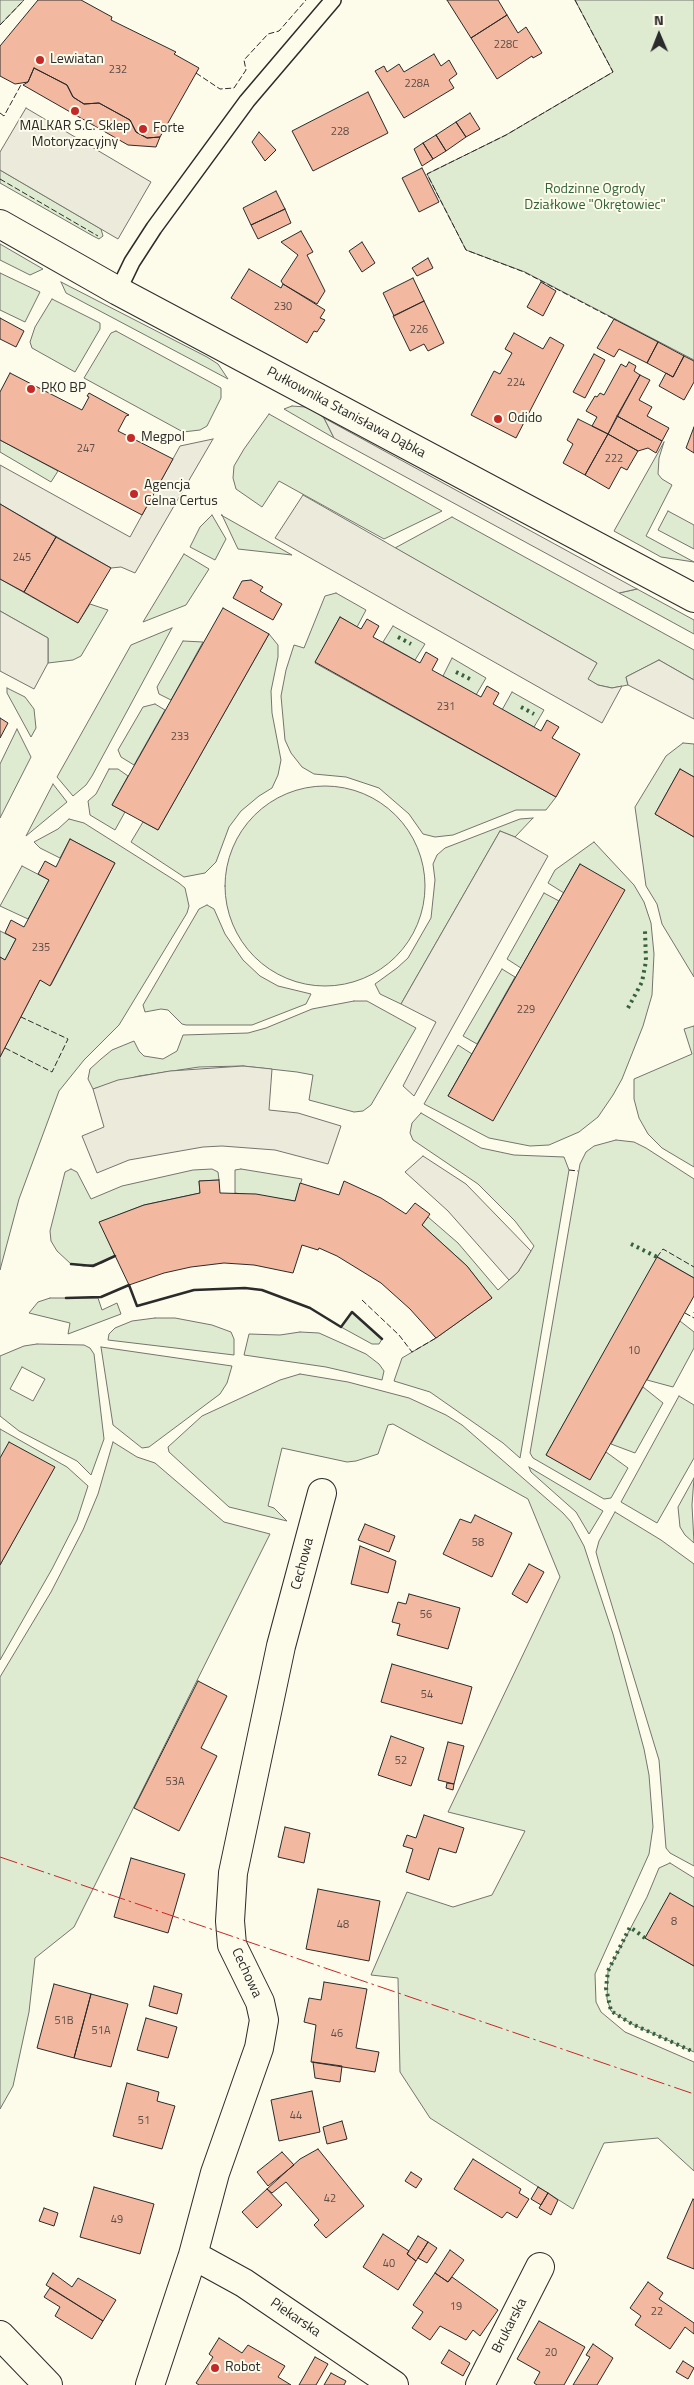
<!DOCTYPE html>
<html>
<head>
<meta charset="utf-8">
<style>
	body { margin:0 }
	#map { position:relative; width:694px; height:2385px; overflow:hidden; background:#fdfbea; font-family:"Titillium Web",sans-serif }
	canvas { display:block }
	.north { position:absolute; left:634px; top:10px; width:50px; height:50px; -webkit-text-stroke:4px #fdfbea; paint-order:stroke; rotate:359deg; font-size:14px; font-weight:700; line-height:20px; text-align:center; color:#2b2b2b }
	.north::after { content:''; display:block; margin:auto; width:18px; height:22px; background:#2b2b2b; clip-path:polygon(50% 0,100% 100%,50% 72%,0 100%) }
</style>
</head>
<body>
<div id="map">
<canvas width="694" height="2385"></canvas>
<div class="north">N</div>
</div>
<script>
const c = document.querySelector('canvas').getContext('2d');
c.lineJoin = 'round';
function fillPath(path, color) { c.fillStyle = color; c.fill(path, 'evenodd'); }
const poly = rows => new Path2D(rows.map(r => 'M' + r).join(''));
function stroke(path, color, width, dash) { c.strokeStyle = color; c.lineWidth = width; c.lineCap = dash ? 'butt' : 'round'; c.setLineDash(dash || []); c.stroke(path); }
function drawText(font, color, halo, rows, align = 'center') {
  c.font = font + ' "Titillium Web",sans-serif'; c.lineWidth = 4; c.setLineDash([]); c.textBaseline = 'middle'; c.strokeStyle = halo; c.fillStyle = color; for (const [text, x, y, turn = 0] of rows) {
    c.save(); c.translate(x, y); c.rotate((+turn || 0) * Math.PI / 180); c.textAlign = isNaN(turn) ? turn : align; if (halo) c.strokeText(text, 0, 0); c.fillText(text, 0, 0); c.restore();
  }
}
const green = poly([
	[0,0,24,0,0,25,0,0],
	[575,0,694,0,694,360,525,272,466,250,427,174,506,135,613,72,575,0],
	[0,170,101,229,103,236,99,239,93,236,0,183,0,170],
	[0,244,43,269,30,275,0,260,0,244],
	[0,273,40,292,25,322,0,310,0,273],
	[61,282,207,357,218,364,228,379,66,293,61,282],
	[52,299,100,323,100,329,75,372,32,348,30,342,35,327,52,299],
	[116,331,221,388,221,398,207,426,200,430,183,432,84,378,111,333,116,331],
	[292,406,305,407,316,412,324,418,334,438,284,409,292,406],
	[269,414,442,511,384,539,279,481,262,507,236,489,233,478,234,466,244,449,269,414],
	[0,440,58,471,51,482,0,452,0,440],
	[664,442,659,458,658,474,662,479,672,485,646,536,694,562,661,557,614,531,664,442],
	[668,511,694,525,694,549,658,530,668,511],
	[212,515,226,539,215,560,190,547,200,527,212,515],
	[222,515,221,515,292,555,238,549,222,515],
	[452,517,694,650,694,680,659,660,626,677,628,685,612,688,598,685,587,679,597,663,395,548,452,517],
	[184,554,209,569,186,605,143,622,184,554],
	[0,579,78,623,90,604,108,610,81,656,73,660,48,663,48,638,0,611,0,579],
	[637,589,694,620,694,634,619,593,637,589],
	[336,593,366,610,357,627,340,617,315,663,556,797,546,810,516,810,453,835,435,837,423,834,409,814,379,788,346,777,314,774,302,767,291,753,285,740,281,696,286,670,294,645,304,648,325,596,336,593],
	[393,626,425,644,415,660,383,642,393,626],
	[172,628,92,776,86,785,73,796,57,777,131,645,172,628],
	[269,634,278,645,278,657,271,691,272,713,281,760,278,775,272,788,259,796,241,811,229,827,216,862,205,873,184,877,131,842,143,822,158,830,269,634],
	[183,641,203,642,171,700,159,694,157,687,183,641],
	[452,658,486,678,476,695,443,676,452,658],
	[7,688,25,697,34,709,36,728,31,737,7,693,7,688],
	[512,692,544,710,534,727,502,710,512,692],
	[155,704,165,710,134,765,121,757,118,750,143,707,155,704],
	[17,729,31,757,0,818,0,764,17,729],
	[683,743,694,744,694,777,680,769,655,814,694,837,694,977,662,924,657,904,646,886,635,807,666,756,683,743],
	[109,769,118,769,128,776,112,805,125,812,115,830,90,815,88,801,96,794,109,769],
	[53,784,67,802,26,836,53,784],
	'225 886a100 100 0 1 1 200 0a100 100 0 1 1-200 0Z',
	[533,818,515,837,500,831,401,1004,380,994,375,984,397,968,408,958,431,918,435,880,433,864,437,855,445,848,520,819,533,818],
	[69,819,84,823,179,883,185,888,189,906,187,913,119,1025,84,1060,59,1091,19,1199,0,1270,0,1057,40,980,51,985,115,863,70,839,60,858,40,848,34,842,58,829,69,819],
	[594,842,634,885,644,902,651,923,654,954,652,995,643,1026,622,1079,613,1095,598,1117,579,1132,549,1145,530,1146,489,1138,424,1104,458,1045,472,1054,448,1096,580,864,564,893,548,883,555,870,594,842],
	[22,866,49,880,28,919,0,906,22,866],
	[544,893,559,901,521,968,507,959,544,893],
	[207,905,214,909,225,934,243,960,260,976,278,986,311,994,306,1004,252,1025,186,1025,182,1024,168,1010,161,1009,145,1012,143,1005,199,909,207,905],
	[0,931,16,939,5,960,0,957,0,931],
	[502,969,515,977,477,1044,463,1036,502,969],
	[354,1001,367,1001,416,1028,371,1105,363,1111,354,1112,309,1100,313,1075,297,1072,243,1066,199,1067,139,1076,93,1089,88,1079,90,1069,101,1059,112,1050,134,1041,139,1051,144,1056,163,1059,177,1051,183,1035,248,1033,266,1028,312,1009,354,1001],
	[694,1026,694,1167,662,1148,648,1134,639,1118,634,1099,634,1079,692,1054,684,1029,694,1026],
	[421,1113,481,1148,514,1155,564,1157,569,1170,520,1458,503,1443,430,1392,394,1381,402,1358,436,1338,492,1298,467,1266,422,1225,428,1217,458,1243,498,1290,518,1272,534,1246,515,1221,478,1184,413,1140,410,1133,412,1123,421,1113],
	[616,1140,634,1142,646,1148,694,1179,694,1278,658,1257,546,1455,590,1479,606,1452,628,1468,611,1498,604,1499,533,1458,530,1453,580,1164,586,1152,594,1146,616,1140],
	[71,1169,77,1172,91,1199,122,1186,193,1170,212,1169,218,1172,219,1180,199,1181,200,1193,144,1205,100,1222,115,1256,102,1263,84,1266,71,1264,57,1251,51,1241,50,1231,65,1172,71,1169],
	[241,1169,302,1179,295,1201,235,1193,235,1170,241,1169],
	[50,1298,98,1298,102,1310,117,1303,121,1314,68,1334,70,1323,29,1313,38,1302,50,1298],
	[352,1312,382,1339,379,1344,372,1344,341,1327,352,1312],
	[155,1318,175,1318,212,1325,231,1332,234,1339,234,1355,108,1340,109,1334,115,1328,132,1321,155,1318],
	[680,1321,694,1332,694,1348,673,1387,647,1380,680,1321],
	[300,1332,319,1333,366,1354,379,1364,384,1371,382,1380,326,1367,244,1355,249,1334,280,1335,300,1332],
	[37,1344,84,1345,90,1348,94,1354,104,1439,91,1475,77,1461,19,1431,0,1416,0,1356,24,1346,37,1344],
	[22,1367,45,1379,33,1401,10,1389,22,1367],
	[101,1347,232,1366,227,1383,220,1394,149,1447,142,1448,113,1425,101,1347],
	[300,1374,348,1382,409,1398,446,1415,462,1425,563,1513,571,1522,584,1546,613,1634,644,1749,649,1775,653,1827,649,1854,595,1974,596,2002,601,2012,625,2032,694,2062,694,2171,658,2138,604,2143,573,2209,430,2118,400,2072,398,1978,371,1975,407,1892,453,1907,492,1895,525,1831,448,1812,560,1577,528,1499,393,1424,388,1425,378,1454,356,1461,347,1462,282,1448,268,1506,274,1508,287,1521,229,1507,169,1452,168,1447,202,1416,280,1380,300,1374],
	[643,1387,663,1403,635,1453,611,1444,643,1387],
	[679,1396,694,1405,694,1458,657,1523,621,1502,679,1396],
	[0,1429,67,1467,88,1486,77,1520,52,1569,0,1660,0,1565,54,1468,0,1458,0,1429],
	[113,1442,137,1457,155,1463,224,1522,270,1534,74,1927,35,1958,29,2012,13,2086,0,2109,0,1677,51,1592,83,1530,98,1494,113,1442],
	[529,1467,603,1511,589,1534,576,1512,531,1472,529,1467],
	[694,1478,692,1505,694,1543,685,1535,680,1527,678,1507,694,1478],
	[615,1512,661,1540,694,1564,694,1866,670,1853,666,1848,659,1760,599,1563,596,1552,599,1541,615,1512],
	[670,1863,694,1878,694,1907,670,1894,645,1938,694,1966,694,2052,632,2024,611,2011,607,1999,608,1971,647,1897,659,1868,670,1863]
]);
fillPath(green, '#deebd1');
stroke(green, '#74746e', 1);
const parking = poly([
	[26,108,151,182,118,239,0,170,0,152,26,108],
	[324,418,637,589,619,593,334,438,324,418],
	[213,439,135,573,121,567,111,568,0,504,0,465,130,537,180,446,213,439],
	[303,495,597,663,588,679,598,685,612,688,622,686,602,723,275,538,303,495],
	[0,611,48,638,48,663,34,689,0,671,0,611],
	[659,660,694,680,694,719,628,685,626,677,659,660],
	[500,831,515,837,548,856,414,1096,403,1086,436,1022,401,1004,500,831],
	[243,1066,272,1069,269,1110,298,1113,341,1126,328,1164,275,1150,222,1146,203,1147,129,1160,97,1173,82,1136,104,1127,93,1089,118,1080,170,1071,243,1066],
	[423,1156,466,1184,531,1251,518,1272,509,1280,448,1211,405,1172,423,1156]
]);
fillPath(parking, '#eceadb');
stroke(parking, '#74746e', 1);
const building = poly([
	[38,0,81,0,112,17,111,20,176,52,174,54,199,68,160,137,147,138,136,132,130,120,99,103,84,104,73,97,67,85,34,68,28,82,15,84,0,76,0,46,38,0],
	[447,0,498,0,507,15,471,38,447,0],
	[507,15,518,33,526,27,542,53,533,58,532,56,497,79,471,38,507,15],
	[434,54,441,66,449,60,457,74,449,80,454,88,404,118,375,71,384,66,387,72,399,64,404,72,434,54],
	[34,68,67,85,73,97,84,104,99,103,130,120,136,132,147,138,160,137,156,147,128,145,23,85,28,82,34,68],
	[368,92,388,133,313,171,292,131,368,92],
	[470,113,480,129,466,137,456,122,470,113],
	[456,122,466,137,446,151,436,135,456,122],
	[259,132,276,150,265,161,252,142,259,132],
	[436,135,446,151,433,159,423,143,436,135],
	[423,143,433,159,422,166,414,149,423,143],
	[422,168,439,202,419,212,402,178,422,168],
	[276,191,285,209,251,225,243,208,276,191],
	[285,209,291,223,258,239,251,225,285,209],
	[301,231,313,252,307,255,325,291,317,304,283,284,281,281,298,255,281,242,301,231],
	[362,242,375,263,362,272,349,251,362,242],
	[428,258,433,268,417,276,412,268,428,258],
	[249,269,281,288,283,284,325,310,320,318,325,320,317,332,314,331,307,343,231,298,249,269],
	[413,278,424,301,394,316,383,293,413,278],
	[541,282,556,291,543,316,527,307,541,282],
	[424,301,444,343,428,351,424,344,410,351,393,316,424,301],
	[0,318,24,331,16,347,0,339,0,318],
	[614,319,658,342,647,363,619,349,614,357,597,348,614,319],
	[514,333,543,349,550,337,564,345,516,438,471,415,494,371,500,374,512,353,505,349,514,333],
	[658,342,684,356,673,377,647,363,658,342],
	[594,354,605,360,585,398,573,392,594,354],
	[684,356,694,361,694,382,684,400,659,386,666,373,673,377,684,356],
	[629,362,636,366,634,371,640,375,608,434,592,426,597,417,586,411,595,396,597,397,600,393,604,395,621,364,626,367,629,362],
	[10,373,82,410,89,397,87,396,89,393,129,415,126,416,118,431,173,459,142,515,0,440,0,392,10,373],
	[640,375,650,380,639,400,652,407,647,416,669,428,662,441,617,416,640,375],
	[617,416,662,441,656,453,648,448,638,451,608,434,617,416],
	[578,419,608,434,585,475,563,463,573,444,567,440,578,419],
	[694,427,694,453,686,448,694,427],
	[608,434,638,451,627,470,621,467,609,489,585,475,608,434],
	[0,504,56,537,24,592,0,579,0,504],
	[56,537,111,568,78,623,24,592,56,537],
	[251,580,263,587,260,591,282,604,273,620,233,598,242,581,251,580],
	[223,608,269,634,158,830,112,805,223,608],
	[340,617,361,629,367,619,379,626,373,637,420,663,426,652,438,659,432,670,481,697,487,686,499,693,493,704,541,731,547,720,559,727,552,738,580,754,556,797,315,662,340,617],
	[0,718,8,723,0,738,0,718],
	[680,769,694,777,694,837,655,814,680,769],
	[70,839,115,863,50,986,40,980,0,1057,0,957,5,960,16,939,5,933,11,920,24,927,49,880,38,874,45,861,56,867,70,839],
	[580,864,625,890,493,1121,448,1096,580,864],
	[219,1180,220,1193,256,1194,295,1201,300,1183,339,1195,344,1181,381,1198,406,1214,415,1203,430,1214,422,1225,467,1266,492,1298,436,1338,410,1309,381,1283,337,1256,319,1248,318,1250,302,1245,293,1273,254,1265,224,1263,191,1267,164,1273,129,1285,99,1222,144,1205,200,1193,199,1181,219,1180],
	[657,1257,694,1278,694,1296,590,1480,546,1455,657,1257],
	[9,1442,55,1467,0,1565,0,1458,9,1442],
	[475,1515,512,1533,492,1577,443,1554,460,1519,471,1523,475,1515],
	[365,1524,395,1536,389,1552,358,1540,365,1524],
	[360,1546,396,1561,388,1593,351,1584,360,1546],
	[529,1564,544,1572,527,1603,512,1594,529,1564],
	[409,1594,460,1608,448,1649,397,1635,400,1624,392,1622,398,1602,406,1604,409,1594],
	[392,1664,472,1687,462,1724,381,1702,392,1664],
	[198,1681,227,1696,201,1748,217,1756,179,1831,134,1808,198,1681],
	[391,1736,424,1748,411,1786,378,1775,391,1736],
	[448,1742,464,1746,454,1784,438,1780,448,1742],
	[447,1783,454,1784,453,1790,446,1788,447,1783],
	[424,1815,464,1828,456,1853,439,1848,429,1880,406,1872,413,1849,403,1846,407,1835,416,1838,424,1815],
	[285,1827,310,1833,304,1863,278,1857,285,1827],
	[131,1858,185,1874,168,1933,114,1917,131,1858],
	[318,1889,380,1901,369,1961,306,1949,318,1889],
	[670,1893,694,1907,694,1966,645,1938,670,1893],
	[324,1982,367,1989,356,2048,379,2052,375,2072,311,2062,316,2025,304,2022,309,1998,321,2000,324,1982],
	[54,1984,91,1994,74,2058,37,2048,54,1984],
	[154,1986,182,1994,177,2014,149,2006,154,1986],
	[91,1994,128,2004,111,2067,74,2058,91,1994],
	[146,2018,177,2027,168,2058,137,2050,146,2018],
	[313,2062,342,2066,340,2082,315,2078,313,2062],
	[127,2083,159,2092,157,2101,175,2106,162,2149,113,2136,127,2083],
	[312,2091,320,2132,279,2141,271,2100,312,2091],
	[342,2121,347,2139,327,2144,323,2127,342,2121],
	[318,2149,364,2206,326,2238,314,2225,319,2220,286,2182,272,2193,267,2189,300,2159,318,2149],
	[282,2152,294,2165,268,2186,257,2172,282,2152],
	[473,2159,521,2189,519,2193,529,2199,517,2218,507,2212,502,2218,454,2189,473,2159],
	[411,2172,422,2179,416,2188,405,2181,411,2172],
	[94,2187,154,2204,140,2254,80,2237,94,2187],
	[538,2187,548,2193,541,2205,531,2199,538,2187],
	[267,2189,282,2205,257,2228,242,2212,267,2189],
	[548,2193,558,2200,551,2215,539,2208,548,2193],
	[693,2199,694,2200,694,2269,667,2258,693,2199],
	[44,2208,58,2213,54,2226,39,2221,44,2208],
	[383,2234,409,2251,407,2254,416,2261,398,2290,363,2267,383,2234],
	[418,2236,428,2242,416,2261,407,2254,418,2236],
	[428,2242,437,2248,427,2263,418,2258,428,2242],
	[450,2250,464,2260,448,2282,435,2273,450,2250],
	[53,2273,72,2287,78,2278,116,2300,103,2321,46,2285,53,2273],
	[435,2273,448,2282,452,2277,498,2310,480,2336,473,2330,466,2340,440,2326,430,2340,412,2328,423,2312,413,2305,435,2273],
	[648,2282,663,2293,659,2299,694,2323,694,2334,685,2327,670,2349,635,2325,641,2316,630,2308,648,2282],
	[50,2288,103,2321,92,2339,55,2316,60,2307,44,2297,50,2288],
	[539,2321,585,2347,564,2385,537,2385,534,2383,540,2372,517,2359,539,2321],
	[219,2338,242,2353,248,2345,285,2366,278,2377,291,2385,199,2385,196,2383,213,2357,209,2354,219,2338],
	[593,2344,613,2358,597,2385,573,2385,590,2357,586,2355,593,2344],
	[449,2350,470,2363,463,2376,441,2363,449,2350],
	[315,2357,328,2364,316,2385,299,2385,315,2357],
	[683,2361,694,2368,688,2379,676,2372,683,2361],
	[331,2373,346,2381,344,2385,324,2385,331,2373]
]);
fillPath(building, '#f2b8a0');
stroke(building, '#2b2b2b', 1);
const lane = poly([
	[118,291,132,262,154,228,247,101,333,0]
]);
const street = poly([
	[193,2255,244,2283,394,2385],
	[0,2335,48,2385],
	[150,2385,193,2255,215,2173,259,2048,264,2020,260,2002,232,1945,230,1921,233,1873,281,1646,322,1493],
	[480,2385,540,2267]
]);
const secondary = poly([
	[0,224,118,291,694,598]
]);
stroke(lane, '#2b2b2b', 18);
stroke(street, '#2b2b2b', 30);
stroke(secondary, '#2b2b2b', 30);
stroke(lane, '#fdfbea', 15);
stroke(street, '#fdfbea', 28);
stroke(secondary, '#fdfbea', 28);
stroke(poly([
	[398,637,411,644],
	[456,672,472,680],
	[521,707,534,714],
	[628,1008,642,982,646,961,645,931],
	[631,1244,657,1257],
	[645,1938,630,1927,608,1971,606,1988,611,2011,632,2024,694,2052]
]), '#34623c', 4, [2.5, 4]);
stroke(poly([
	[575,0,613,72,506,135,427,174,466,250,524,272,616,320],
	[0,25,24,0],
	[196,73,220,89,234,88,246,70,244,60,268,34,279,31,306,0],
	[0,113,4,116,22,83],
	[0,179,98,236],
	[5,1048,52,1072,68,1039,21,1017],
	[569,1170,578,1171],
	[657,1257,663,1249,694,1267],
	[362,1300,399,1335,412,1352,436,1338],
	[694,1312,694,1313],
	[685,1313,694,1318]
]), '#2b2b2b', 1, [6, 2.5]);
stroke(poly([
	[71,1264,93,1266,115,1256],
	[66,1298,101,1297,129,1285,137,1306,194,1290,245,1288,262,1290,310,1308,341,1327,352,1312,382,1339]
]), '#2b2b2b', 2.5);
stroke(poly([
	[0,1857,694,2094]
]), '#c62828', 1, [18, 4, 2.5, 4]);
for (const [x, y, r, color] of [
	[40,60,5,"#c62828"],
	[75,111,5,"#c62828"],
	[143,129,5,"#c62828"],
	[31,389,5,"#c62828"],
	[498,419,5,"#c62828"],
	[131,438,5,"#c62828"],
	[134,494,5,"#c62828"],
	[215,2368,5,"#c62828"]
]) { const dot = new Path2D(); dot.arc(x, y, r, 0, 2 * Math.PI); c.fillStyle = color; c.fill(dot); stroke(dot, '#fdfbea', 2); }
drawText('11px', '#5d4e48', null, [
	["228C",506,45],
	["232",118,70],
	["228A",417,84],
	["228",340,132],
	["230",283,307],
	["226",419,330],
	["224",516,383],
	["247",86,449],
	["222",614,459],
	["245",22,558],
	["231",446,707],
	["233",180,737],
	["235",41,948],
	["229",526,1010],
	["10",634,1351],
	["58",478,1543],
	["56",426,1615],
	["54",427,1695],
	["52",401,1761],
	["53A",175,1782],
	["8",674,1922],
	["48",343,1925],
	["51B",64,2021],
	["51A",101,2031],
	["46",337,2034],
	["44",296,2116],
	["51",144,2121],
	["42",330,2199],
	["49",117,2220],
	["40",389,2264],
	["19",456,2307],
	["22",657,2312],
	["20",551,2353]
]);
drawText('14px', '#2b2b2b', '#fdfbea', [
	["Lewiatan",50,60],
	["MALKAR S.C. Sklep",75,127,"center"],
	["Motoryzacyjny",75,143,"center"],
	["Forte",153,129],
	["PKO BP",41,389],
	["Odido",508,419],
	["Megpol",141,438],
	["Agencja",144,486],
	["Celna Certus",144,502],
	["Robot",225,2368]
], 'left');
drawText('14px', '#34623c', '#fdfbea', [
	["Rodzinne Ogrody",595,190],
	["Działkowe \"Okrętowiec\"",595,206]
]);
drawText('14px', '#2b2b2b', '#fdfbea', [
	["Pułkownika Stanisława Dąbka",346,413,28],
	["Cechowa",303,1564,-75],
	["Cechowa",246,1973,65],
	["Piekarska",295,2318,34],
	["Brukarska",510,2326,-63]
]);
</script>
</body>
</html>
